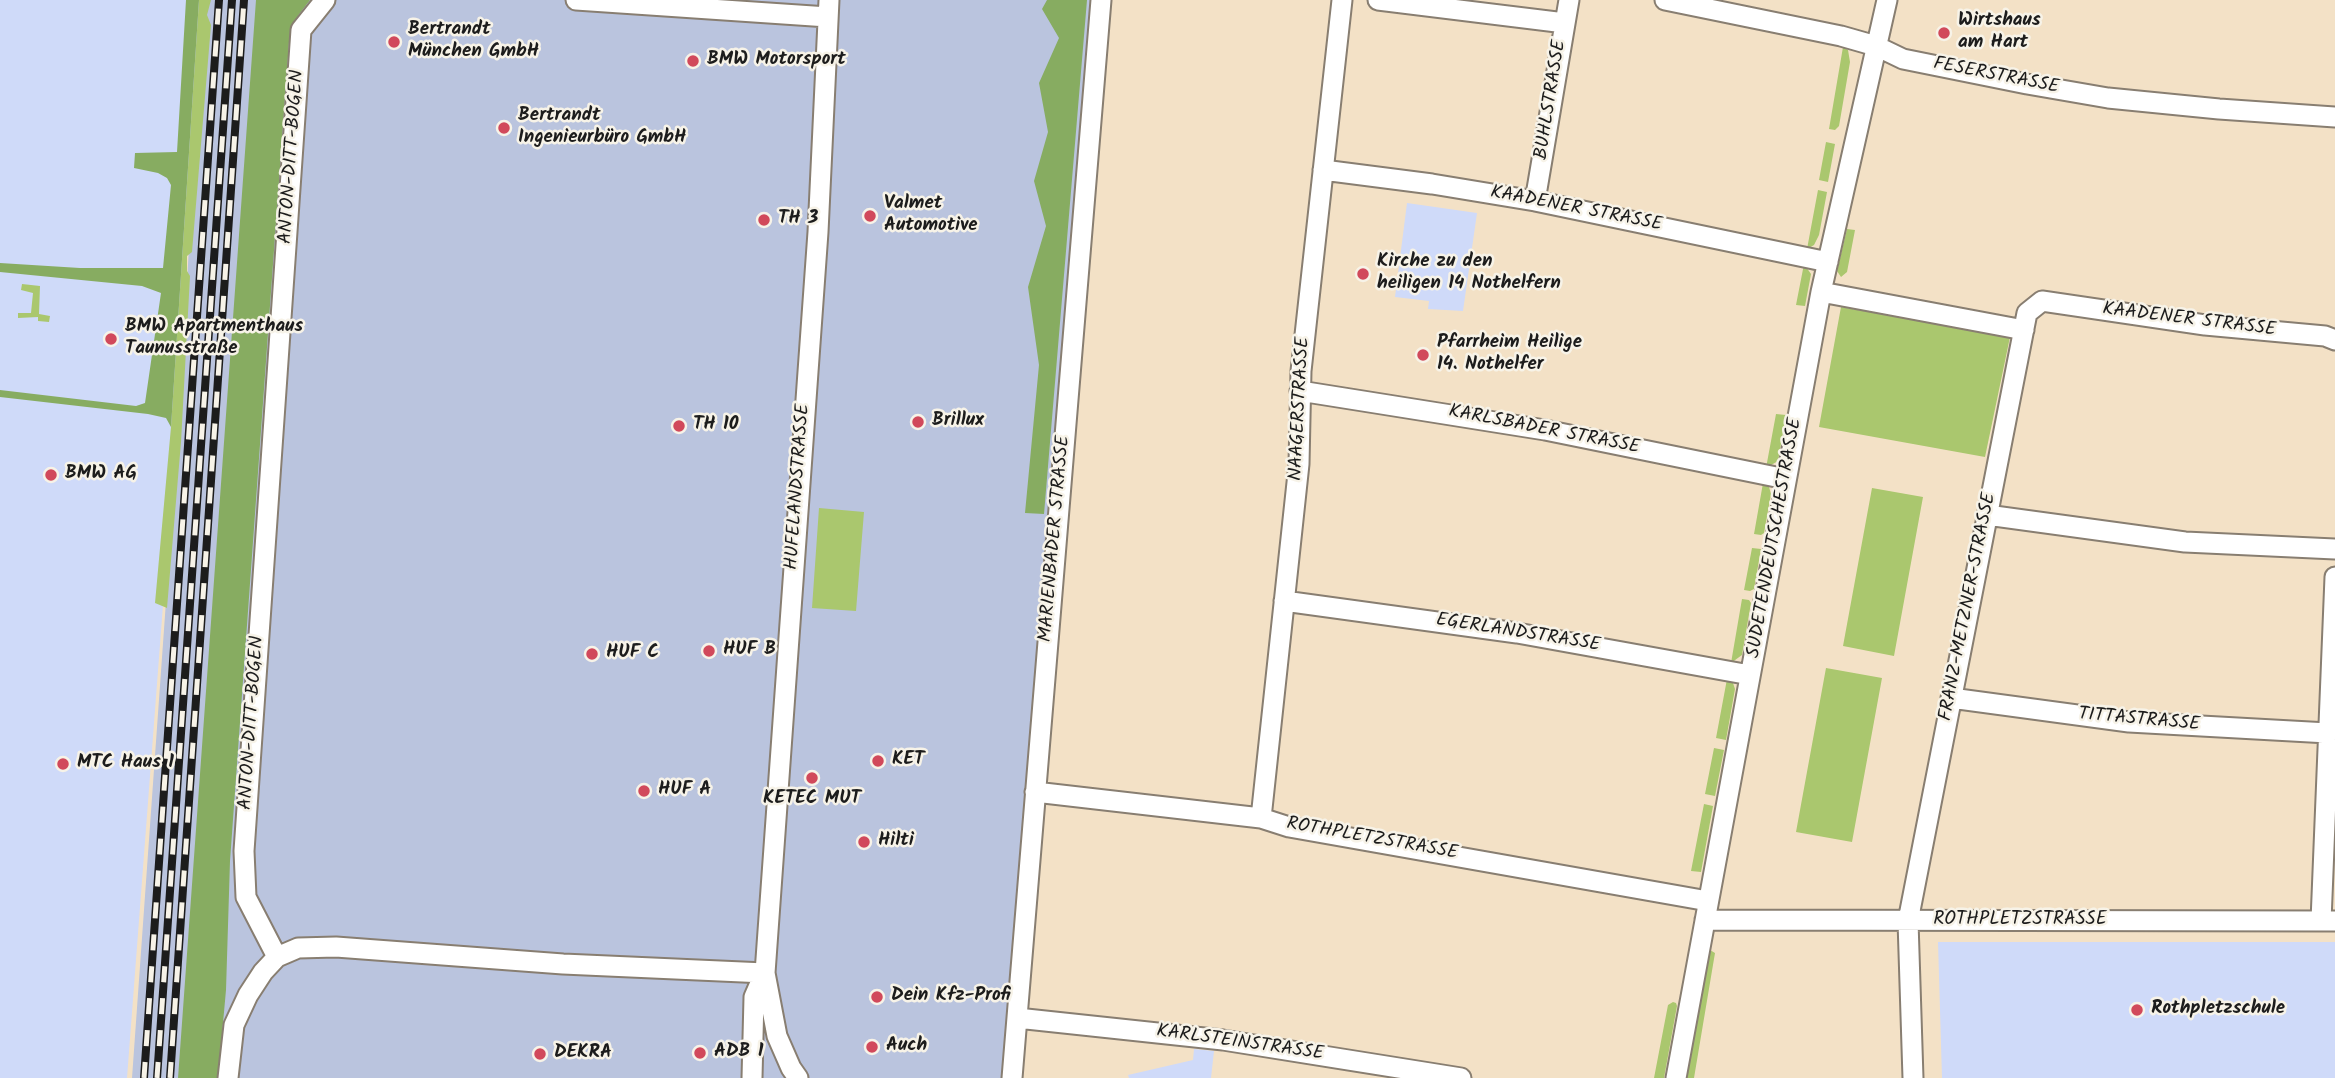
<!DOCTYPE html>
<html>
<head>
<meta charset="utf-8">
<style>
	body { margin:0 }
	canvas { display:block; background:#f3e1c6 }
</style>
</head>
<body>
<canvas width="2335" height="1078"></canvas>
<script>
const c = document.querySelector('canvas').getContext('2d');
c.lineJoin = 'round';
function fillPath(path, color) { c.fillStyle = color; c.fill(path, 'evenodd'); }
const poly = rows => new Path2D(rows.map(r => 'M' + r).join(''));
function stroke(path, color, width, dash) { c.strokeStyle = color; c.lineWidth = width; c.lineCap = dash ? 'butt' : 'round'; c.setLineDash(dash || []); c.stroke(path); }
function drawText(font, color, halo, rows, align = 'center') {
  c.font = font + ' Kalam,sans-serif'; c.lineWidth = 5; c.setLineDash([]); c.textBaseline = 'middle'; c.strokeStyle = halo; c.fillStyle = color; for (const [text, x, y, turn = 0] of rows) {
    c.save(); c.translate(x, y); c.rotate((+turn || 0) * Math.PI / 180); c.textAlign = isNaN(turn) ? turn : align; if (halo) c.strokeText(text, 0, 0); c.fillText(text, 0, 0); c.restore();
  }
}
fillPath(poly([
	[0,0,200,0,163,605,127,1078,0,1078],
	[1407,203,1477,213,1463,311,1428,309,1429,301,1395,297],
	[1938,942,2335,942,2335,1078,1942,1078],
	[1194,1049,1214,1051,1211,1078,1129,1078,1128,1075,1193,1060]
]), '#cfdaf9');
fillPath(poly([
	[203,0,1090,0,1006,1078,132,1078,180,405]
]), '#bac4de');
fillPath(poly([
	[199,0,211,0,207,15,211,25,192,252,187,256,187,271,190,276,181,442,167,608,155,603,171,427],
	[1843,47,1848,50,1850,62,1839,126,1835,130,1829,129],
	[1826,142,1835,144,1828,182,1819,180],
	[1818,190,1827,192,1819,235,1814,245,1807,249],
	[1847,229,1855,230,1847,272,1841,277,1837,271],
	[1804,264,1811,274,1805,306,1796,305],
	[22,284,40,286,39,314,50,316,49,322,38,321,38,317,18,318,18,313,31,313,33,293,21,290],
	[1841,307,2010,337,1985,457,1819,427],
	[1776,414,1786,415,1778,461,1766,468],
	[1763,483,1769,487,1771,494,1764,533,1761,535,1754,534],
	[1872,488,1923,497,1894,656,1843,646],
	[819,508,864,512,856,611,812,608],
	[1752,548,1761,549,1754,589,1750,591,1744,590],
	[1742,599,1749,600,1751,603,1742,655,1731,663],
	[1826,668,1882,678,1852,842,1796,832],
	[1727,679,1733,683,1735,689,1726,740,1716,738],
	[1714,748,1724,750,1715,796,1705,794],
	[1704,804,1713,806,1701,872,1691,871],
	[1710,950,1715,953,1694,1078,1687,1078],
	[1673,1002,1676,1003,1677,1006,1664,1078,1654,1078,1668,1005]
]), '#aac76e');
fillPath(poly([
	[186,0,199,0,171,427,166,418,148,414,0,397,0,390,136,406,145,403,161,293,142,286,0,272,0,263,80,268,163,268,171,185,167,178,158,173,134,168,135,153,177,152],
	[256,0,310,0,297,17,289,42,230,861,226,990,218,1078,178,1078],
	[1047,0,1087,0,1044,514,1025,513,1039,365,1028,287,1046,226,1034,181,1048,132,1039,83,1059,38,1042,9]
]), '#87ac61');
const street = poly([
	[576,0,828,17],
	[1378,0,1565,23],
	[1665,0,1841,36,1876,46,1903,59,2027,84,2108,98,2219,109,2335,117],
	[1323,170,1432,184,1535,201,1828,262],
	[1535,201,1569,0],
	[1821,292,2024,330],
	[1300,391,1545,430,1786,479],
	[1987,515,2185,542,2335,549],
	[1284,601,1517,633,1750,675],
	[1951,698,2129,722,2328,733],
	[1035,792,1261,818,1289,827,1708,901],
	[1261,818,1299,464,1301,371,1342,0],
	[1705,920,2335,921],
	[2321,921,2335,577],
	[277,957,246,897,244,851,301,30,325,0],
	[1017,1018,1223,1040,1461,1078],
	[228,1078,234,1025,248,995,263,972,277,957,298,948,336,947,563,964,765,973],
	[752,1078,754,997,764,974],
	[798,1078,791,1068,777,1036,765,973,818,232,829,0],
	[1012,1078,1101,0],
	[1676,1078,1821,292,1887,0],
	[1913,1078,1908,921,2027,313,2042,301,2205,325,2325,336,2335,340]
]);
stroke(street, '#887e71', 23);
stroke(street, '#fff', 19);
const rail = poly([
	[144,1078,219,0],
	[157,1078,232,0],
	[170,1078,244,0]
]);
stroke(rail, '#1c1c1c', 8);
stroke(rail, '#f7f3e8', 5, [16]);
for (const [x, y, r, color] of [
	[1944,33,7,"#d1495b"],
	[394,42,7,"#d1495b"],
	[693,61,7,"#d1495b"],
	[504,128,7,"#d1495b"],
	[870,216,7,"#d1495b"],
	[764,220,7,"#d1495b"],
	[1363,274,7,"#d1495b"],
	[111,339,7,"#d1495b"],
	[1423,355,7,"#d1495b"],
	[918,422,7,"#d1495b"],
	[679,426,7,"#d1495b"],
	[51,475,7,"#d1495b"],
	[709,651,7,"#d1495b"],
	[592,654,7,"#d1495b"],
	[878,761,7,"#d1495b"],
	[63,764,7,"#d1495b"],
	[812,778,7,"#d1495b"],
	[644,791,7,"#d1495b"],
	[864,842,7,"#d1495b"],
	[877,997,7,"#d1495b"],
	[2137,1010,7,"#d1495b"],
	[872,1047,7,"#d1495b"],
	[700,1053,7,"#d1495b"],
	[540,1054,7,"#d1495b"]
]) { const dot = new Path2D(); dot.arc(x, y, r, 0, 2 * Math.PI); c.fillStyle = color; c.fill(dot); stroke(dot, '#f7f3e8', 2.5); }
drawText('bold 19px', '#1c1c1c', '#f7f3e8', [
	["Wirtshaus",1958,22],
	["am Hart",1958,44],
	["Bertrandt",408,31],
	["München GmbH",408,53],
	["BMW Motorsport",707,61],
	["Bertrandt",518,117],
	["Ingenieurbüro GmbH",518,139],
	["Valmet",884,205],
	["Automotive",884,227],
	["TH 3",778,220],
	["Kirche zu den",1377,263],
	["heiligen 14 Nothelfern",1377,285],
	["BMW Apartmenthaus",125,328],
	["Taunusstraße",125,350],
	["Pfarrheim Heilige",1437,344],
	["14. Nothelfer",1437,366],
	["Brillux",932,422],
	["TH 10",693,426],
	["BMW AG",65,475],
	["HUF B",723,651],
	["HUF C",606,654],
	["KET",892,761],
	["MTC Haus 1",77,764],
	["HUF A",658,791],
	["KETEC MUT",812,800,"center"],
	["Hilti",878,842],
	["Dein Kfz-Profi",891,997],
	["Rothpletzschule",2151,1010],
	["Auch",886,1047],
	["ADB 1",714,1053],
	["DEKRA",554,1054]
], 'left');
drawText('19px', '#1c1c1c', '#f7f3e8', [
	["FESERSTRASSE",1996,77,11],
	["BUHLSTRASSE",1552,100,-81],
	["ANTON-DITT-BOGEN",293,157,-86],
	["KAADENER STRASSE",1576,210,11],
	["KAADENER STRASSE",2189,321,7],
	["NAAGERSTRASSE",1301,409,-87],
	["KARLSBADER STRASSE",1544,431,11],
	["HUFELANDSTRASSE",799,487,-86],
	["SUDETENDEUTSCHESTRASSE",1776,538,-80],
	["MARIENBADER STRASSE",1056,539,-85],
	["FRANZ-METZNER-STRASSE",1969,607,-79],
	["EGERLANDSTRASSE",1518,634,9],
	["TITTASTRASSE",2139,721,5],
	["ANTON-DITT-BOGEN",253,723,-86],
	["ROTHPLETZSTRASSE",1372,840,10],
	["ROTHPLETZSTRASSE",2020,921],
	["KARLSTEINSTRASSE",1240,1044,8]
]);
</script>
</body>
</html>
